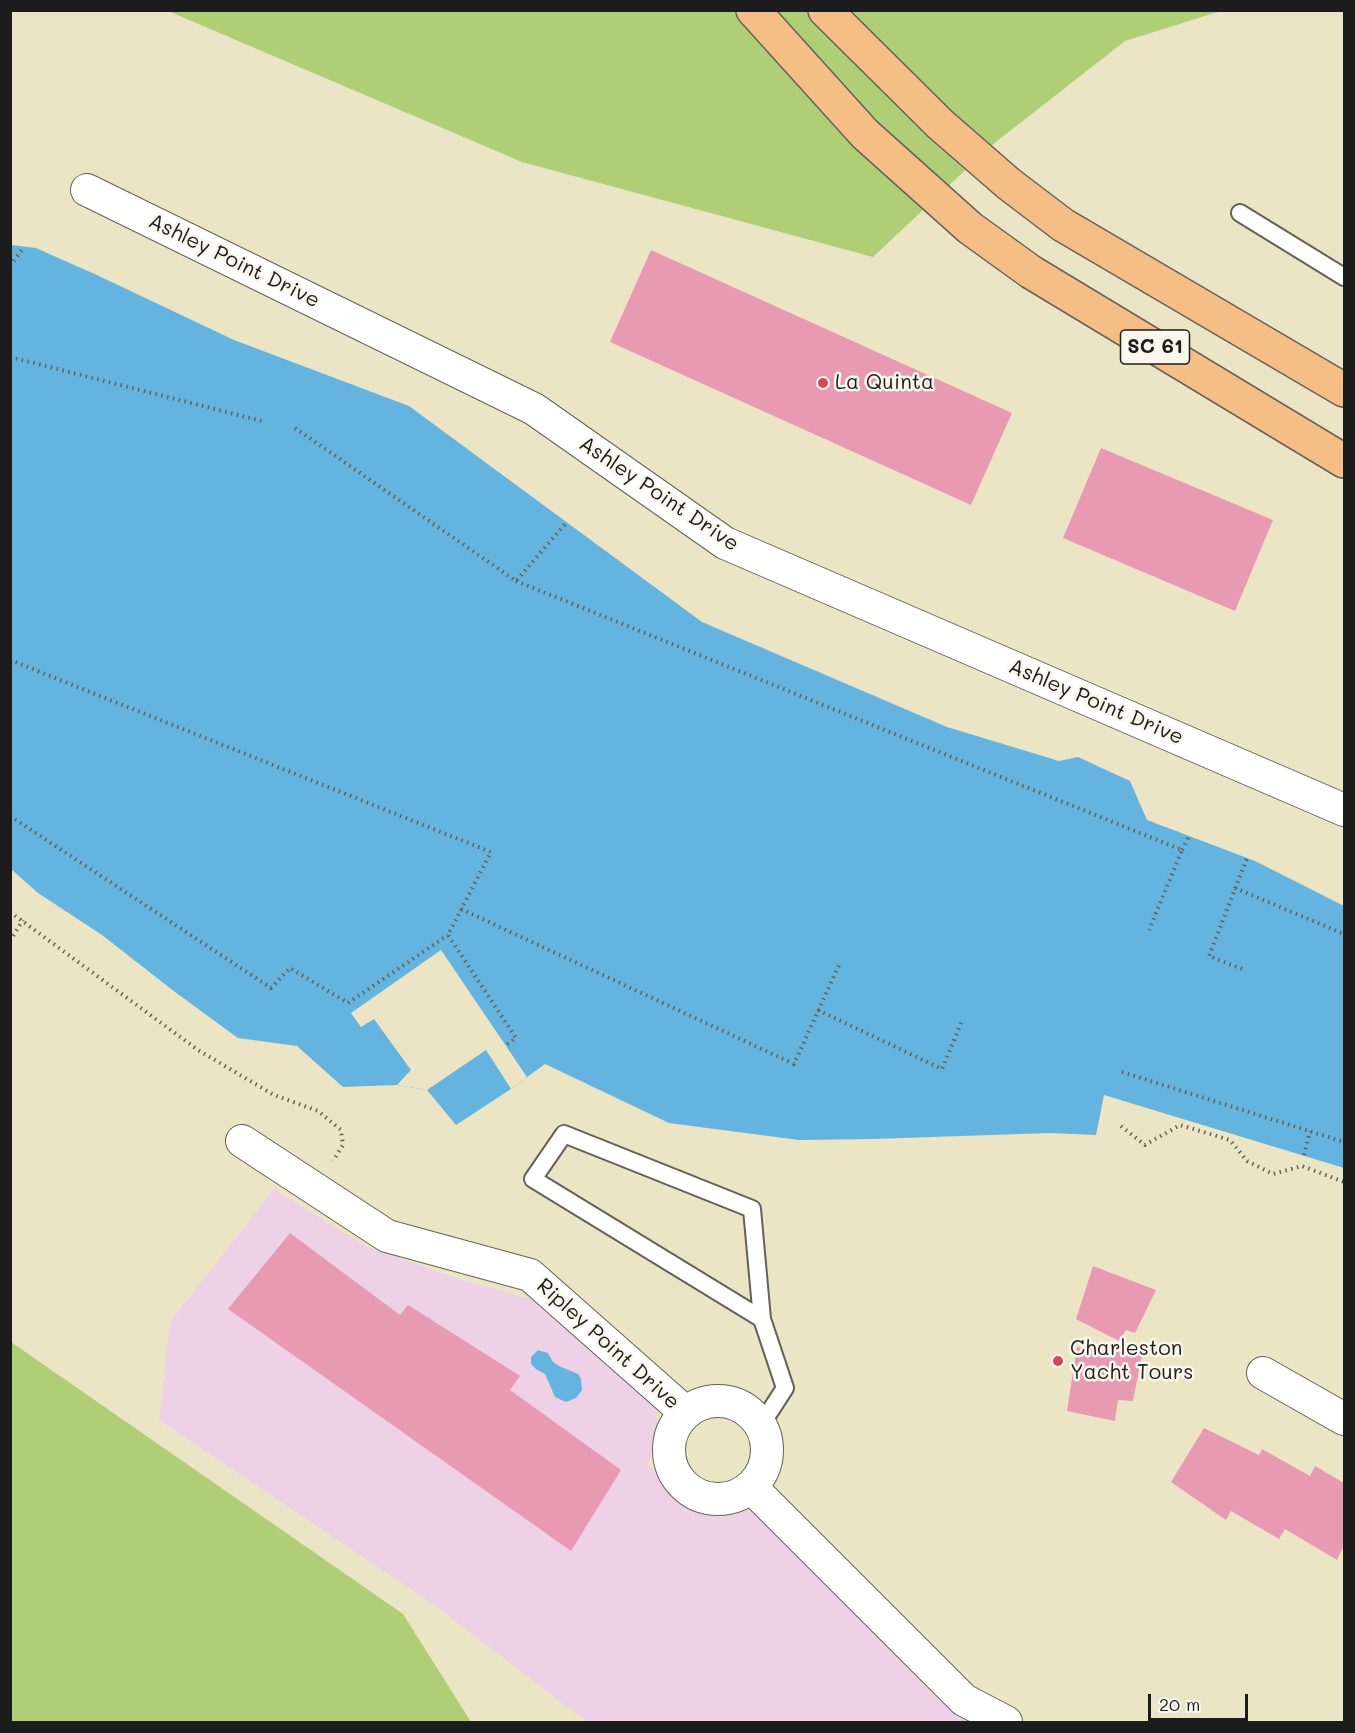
<!DOCTYPE html>
<html>
<head>
<meta charset="utf-8">
<style>
	body { margin:0 }
	#map { position:relative; width:1355px; height:1733px; overflow:hidden; background:#ebe5c6; font-family:Mali,sans-serif }
	canvas { display:block }
	.frame { position:absolute; inset:0; border:12px solid #1c1c1c; pointer-events:none }
	.scale { position:absolute; left:1148px; top:1694px; width:100px; height:27px; box-sizing:border-box; border:3px solid #1c1c1c; border-top:0; padding-left:8px; font-size:18px; line-height:21px; white-space:nowrap; color:#1c1c1c; -webkit-text-stroke:4px #fbf7ec; paint-order:stroke }
</style>
</head>
<body>
<div id="map">
<canvas width="1355" height="1733"></canvas>
<div class="frame"></div>
<div class="scale">20 m</div>
</div>
<script>
const c = document.querySelector('canvas').getContext('2d');
c.lineJoin = 'round';
function fillPath(path, color) { c.fillStyle = color; c.fill(path, 'evenodd'); }
const poly = rows => new Path2D(rows.map(r => 'M' + r).join(''));
function stroke(path, color, width, dash) { c.strokeStyle = color; c.lineWidth = width; c.lineCap = dash ? 'butt' : 'round'; c.setLineDash(dash || []); c.stroke(path); }
function drawText(font, color, halo, rows, align = 'center') {
  c.font = font + ' Mali,sans-serif'; c.lineWidth = 5; c.setLineDash([]); c.textBaseline = 'middle'; c.strokeStyle = halo; c.fillStyle = color; for (const [text, x, y, turn = 0] of rows) {
    c.save(); c.translate(x, y); c.rotate((+turn || 0) * Math.PI / 180); c.textAlign = isNaN(turn) ? turn : align; if (halo) c.strokeText(text, 0, 0); c.fillText(text, 0, 0); c.restore();
  }
}
fillPath(poly([
	[274,1189,367,1247,462,1280,541,1302,656,1404,658,1432,648,1465,696,1509,721,1518,754,1509,934,1696,978,1722,587,1722,429,1601,159,1420,170,1322]
]), '#eed0e7');
fillPath(poly([
	[168,11,1221,11,1125,41,992,145,873,257,522,162],
	[11,1342,403,1614,471,1722,11,1722]
]), '#b0ce75');
fillPath(poly([
	[11,245,36,248,99,276,234,340,409,406,702,622,947,727,1059,761,1078,757,1130,781,1147,820,1255,861,1344,906,1344,1168,1104,1095,1096,1135,1050,1133,873,1139,799,1140,669,1123,545,1064,511,1089,456,1125,427,1090,397,1085,343,1087,297,1046,238,1038,175,992,102,935,38,893,11,869],
	[538,1350,548,1353,553,1362,559,1366,578,1374,581,1379,582,1390,576,1398,566,1402,555,1397,545,1374,536,1369,531,1364,531,1357]
]), '#64b4df');
fillPath(poly([
	[441,950,527,1077,511,1089,486,1050,427,1090,397,1085,411,1070,374,1019,361,1027,351,1013]
]), '#ebe5c6');
fillPath(poly([
	[651,250,1012,413,971,505,610,342],
	[1101,448,1273,520,1235,611,1063,538],
	[290,1233,400,1315,408,1305,520,1376,510,1390,621,1470,571,1551,228,1309],
	[1093,1266,1156,1290,1135,1333,1126,1330,1119,1341,1076,1319],
	[1077,1347,1142,1355,1133,1401,1118,1400,1115,1421,1067,1411],
	[1204,1428,1259,1455,1262,1449,1310,1476,1315,1466,1344,1483,1344,1545,1337,1560,1285,1529,1279,1539,1231,1511,1226,1520,1171,1482]
]), '#e99ab3');
const lane = poly([
	[1240,213,1344,277],
	[761,1425,785,1388,762,1319,533,1179,564,1134,752,1209,762,1319]
]);
const street = poly([
	[87,190,534,409,725,543,1344,810],
	[242,1141,387,1236,530,1275,685,1412],
	[1263,1373,1344,1419],
	'669 1450a49 49 0 1 1 98 0a49 49 0 1 1-98 0Z',
	[751,1487,964,1700,1006,1722]
]);
const highway = poly([
	[753,10,865,134,970,228,1031,272,1344,461],
	[825,10,940,124,1009,184,1063,225,1344,390]
]);
stroke(lane, '#646258', 20);
stroke(street, '#646258', 34);
stroke(highway, '#646258', 36);
stroke(poly([
	[10,266,24,247],
	[10,357,262,421],
	[295,428,516,581,567,522],
	[516,581,1182,850,1149,930],
	[10,660,491,852,448,935,516,1038,506,1045],
	[10,816,271,988,290,968,348,1003,448,935],
	[1182,850,1189,836],
	[1235,888,1344,934],
	[461,909,794,1064,840,963],
	[10,912,198,1050,274,1095,318,1111,341,1130,343,1145,333,1161],
	[10,941,23,920],
	[1242,969,1209,956,1247,858],
	[818,1010,942,1069,962,1021],
	[1122,1072,1344,1142],
	[1121,1126,1145,1145,1180,1125,1230,1140,1247,1161,1273,1174,1302,1166,1344,1182],
	[1304,1155,1310,1131]
]), '#646258', 4, [1.5, 4.5]);
stroke(lane, '#fff', 16);
stroke(street, '#fff', 32);
stroke(highway, '#f6be87', 33);
for (const [x, y, r, color] of [
	[823,383,6,"#d1495b"],
	[1058,1361,6,"#d1495b"]
]) { const dot = new Path2D(); dot.arc(x, y, r, 0, 2 * Math.PI); c.fillStyle = color; c.fill(dot); stroke(dot, '#fbf7ec', 2); }
for (const [x, y, w] of [
	[1155,347,69]
]) { const box = new Path2D(); box.roundRect(x - w / 2, y - 17, w, 34, 4.5); c.fillStyle = '#fbf7ec'; c.fill(box); stroke(box, '#1c1c1c', 1.5); }
drawText('bold 20px', '#1c1c1c', null, [
	["SC 61",1155,347]
]);
drawText('21px', '#1c1c1c', '#fbf7ec', [
	["Ashley Point Drive",234,261,26],
	["Ashley Point Drive",659,494,34],
	["Ashley Point Drive",1096,702,23],
	["Ripley Point Drive",608,1344,42]
]);
drawText('21px', '#1c1c1c', '#fbf7ec', [
	["La Quinta",835,383],
	["Charleston",1070,1349],
	["Yacht Tours",1070,1373]
], 'left');
</script>
</body>
</html>
